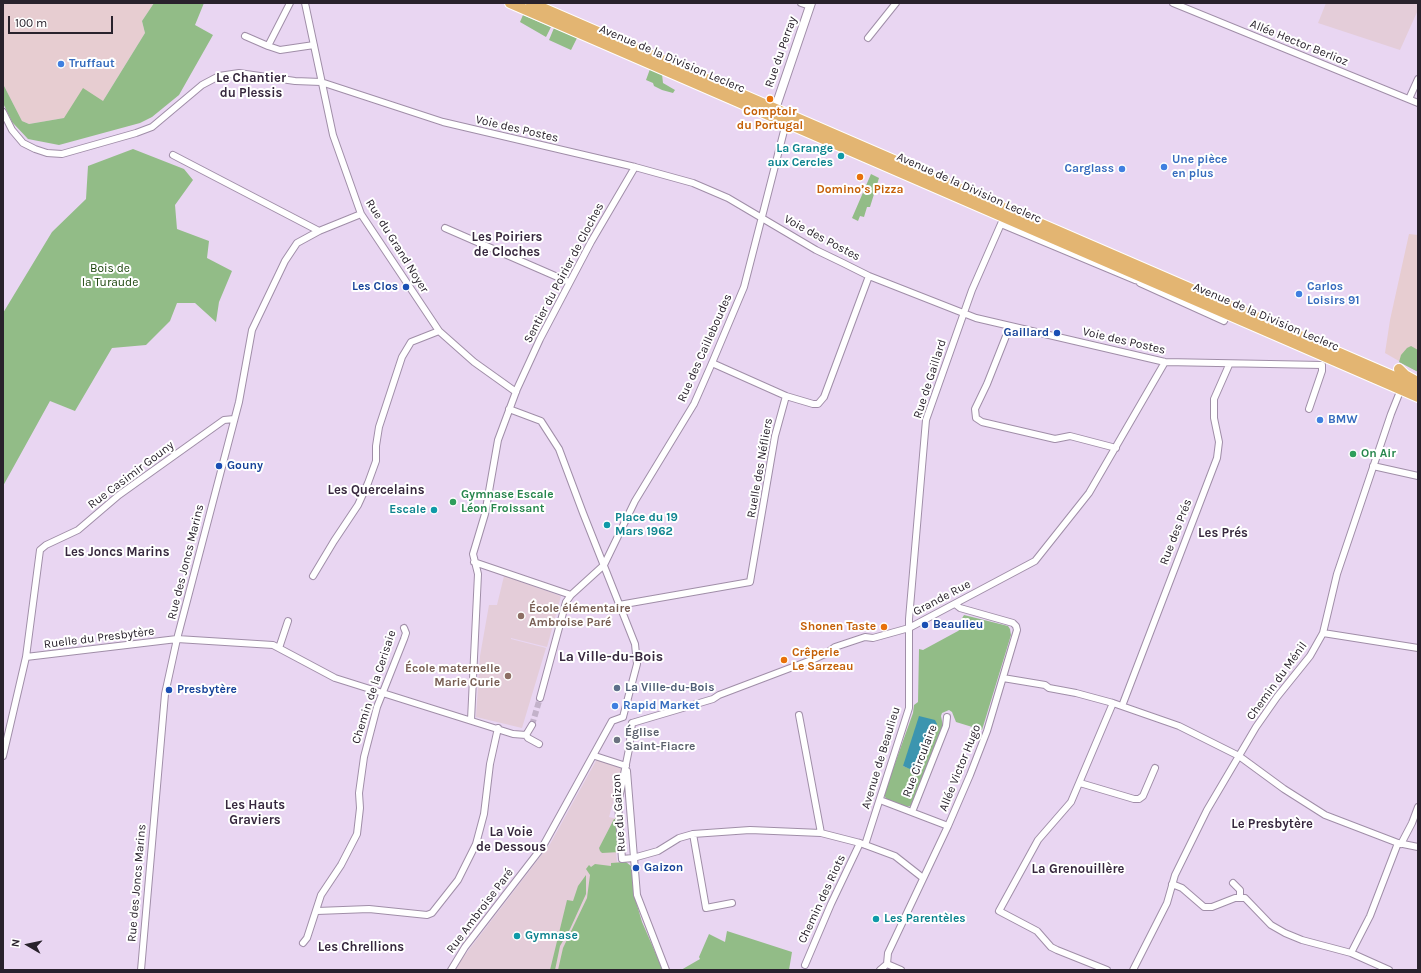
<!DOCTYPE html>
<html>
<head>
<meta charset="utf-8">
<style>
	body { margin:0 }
	#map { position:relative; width:1421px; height:973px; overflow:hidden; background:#e9d6f2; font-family:Karla,sans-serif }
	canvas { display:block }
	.frame { position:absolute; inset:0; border:4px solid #29222c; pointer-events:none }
	.north { position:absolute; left:8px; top:925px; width:40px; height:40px; -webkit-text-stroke:3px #fff; paint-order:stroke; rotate:279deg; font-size:11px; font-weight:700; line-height:16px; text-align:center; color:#29222c }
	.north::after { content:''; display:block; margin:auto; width:14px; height:18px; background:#29222c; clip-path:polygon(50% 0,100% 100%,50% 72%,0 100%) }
	.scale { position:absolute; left:8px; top:16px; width:105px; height:18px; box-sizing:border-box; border:2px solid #29222c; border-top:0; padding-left:5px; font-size:12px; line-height:14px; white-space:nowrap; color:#29222c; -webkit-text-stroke:3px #fff; paint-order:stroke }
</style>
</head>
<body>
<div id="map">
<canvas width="1421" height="973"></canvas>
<div class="frame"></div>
<div class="north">N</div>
<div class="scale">100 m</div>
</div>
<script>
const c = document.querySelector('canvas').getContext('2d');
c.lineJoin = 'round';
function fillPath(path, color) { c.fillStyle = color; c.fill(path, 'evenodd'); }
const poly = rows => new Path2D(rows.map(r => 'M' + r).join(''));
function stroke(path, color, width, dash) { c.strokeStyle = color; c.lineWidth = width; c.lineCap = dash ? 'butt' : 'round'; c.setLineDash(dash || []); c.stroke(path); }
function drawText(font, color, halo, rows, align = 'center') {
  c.font = font + ' Karla,sans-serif'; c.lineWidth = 4; c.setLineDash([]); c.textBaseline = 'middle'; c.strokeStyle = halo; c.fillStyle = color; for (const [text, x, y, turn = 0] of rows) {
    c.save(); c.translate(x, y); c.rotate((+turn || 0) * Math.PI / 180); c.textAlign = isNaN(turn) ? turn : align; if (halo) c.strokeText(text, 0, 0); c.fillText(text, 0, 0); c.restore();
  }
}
fillPath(poly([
	[3,3,154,3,142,21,145,33,103,101,64,118,29,124,22,121,3,84],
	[1409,234,1418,235,1418,372,1385,353,1390,320]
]), '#e7cdd1');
fillPath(poly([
	[1326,3,1418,3,1418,10,1400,50,1318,23],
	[504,576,561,596,547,647,511,638,511,639,546,648,522,728,476,717,480,656,489,605,497,605],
	[597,759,620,767,622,771,609,817,617,819,620,852,616,852,617,862,626,862,631,866,634,895,642,922,663,970,455,970,461,960,550,844]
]), '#e4cdd9');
fillPath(poly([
	[154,3,204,3,195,25,213,35,179,95,152,117,140,123,59,145,28,139,12,122,3,103,3,84,22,121,29,124,64,118,83,88,103,101,145,33,142,21],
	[523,15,551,27,546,37,520,22],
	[554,28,577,38,571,50,549,40],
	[650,69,662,74,663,83,675,90,673,93,662,90,654,86,653,83,646,80],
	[133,149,184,169,193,180,175,205,177,229,209,241,207,258,232,271,219,302,216,322,195,303,177,303,170,321,146,345,112,348,75,411,50,401,3,486,3,313,52,232,86,199,88,166],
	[871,174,879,178,870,207,867,207,864,217,860,216,858,221,852,218],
	[1411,346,1418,350,1418,372,1399,362,1401,355,1407,348],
	[964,615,1008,626,1010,629,1011,635,982,730,956,722,952,712,949,710,942,713,941,716,943,726,911,806,906,807,886,799,884,794,913,713,914,705,918,702,919,649,923,650,958,631,965,625,961,620],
	[936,727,911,769,903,766],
	[614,819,617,819,620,852,602,853,600,851,599,848],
	[626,862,631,866,634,895,642,922,663,970,558,970,563,948,587,898,590,875,586,869,589,865,591,867,595,864,611,866,611,863],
	[586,875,586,894,570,929,560,946,555,970,550,970,567,900,573,901,578,886],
	[727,931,792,952,789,970,681,970,700,959,699,957,709,934,725,942]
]), '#92bc87');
fillPath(poly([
	[919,716,935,720,937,724,919,773,903,766]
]), '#3c95af');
stroke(poly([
	[532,725,540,698]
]), '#c3b2ca', 6, [6, 3]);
const minor = poly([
	[290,3,268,46,280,50,314,45],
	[305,3,333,135,361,214,439,331,474,362,516,392],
	[801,3,810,6],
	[1173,3,1418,103],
	[245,36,268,46],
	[868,38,896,3],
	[1409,99,1418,79],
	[3,112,12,130,23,143,35,149,47,153,62,154,136,133,152,127,202,85,219,76,239,73,295,81,321,82,443,122,635,167,693,183,728,198,816,250,843,263,869,276,976,318,1165,362,1322,365,1322,371,1309,409],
	[173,155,319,231],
	[1001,224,1135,280,1144,282],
	[445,228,569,282],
	[1140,283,1224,321,1227,315],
	[1010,326,987,384,975,409,976,418,982,422,1055,439,1070,436,1116,448],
	[712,363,786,396],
	[509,409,541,421,559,449,583,513,635,644,637,664,623,717],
	[1373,466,1418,476],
	[474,562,571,595],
	[313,576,334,541,358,505,368,483,376,461,376,446,379,427,402,357,411,342,439,331],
	[619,605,750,582,775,436,786,396,813,404,818,404,824,397,869,276],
	[1323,633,1418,648],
	[279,648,288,621],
	[26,657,177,639,273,645,335,678,513,734,526,735,528,738,539,744],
	[1003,678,1045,685,1049,688,1076,693,1113,703,1179,726,1239,756,1284,789,1325,815,1398,843,1418,847],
	[540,698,566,602,571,595,604,565,635,501,694,404,712,363,744,287,786,123],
	[1122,706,1217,458,1219,442,1214,418,1214,399,1229,365],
	[799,715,821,833],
	[471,720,478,574,473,554,485,514,498,440,517,389,540,339,591,242,635,167],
	[632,723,713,699,719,695,814,659,827,653,835,647,865,637,873,638,909,628,1035,561,1089,493,1165,362],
	[632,723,629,749,618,804,622,859,633,858,658,851,679,838,693,834,750,830,821,833,860,843,895,856,923,878],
	[526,735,532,725],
	[3,756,26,657,40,550,46,545,78,530,119,495,224,420,234,419],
	[595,756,626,766],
	[627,771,637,895,666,970],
	[1080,783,1134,799,1139,799,1143,796,1155,768],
	[880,800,948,826],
	[912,812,946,726,947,717],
	[693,834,706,908,732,903],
	[1401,844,1412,823,1418,807],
	[865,845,909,708,909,619,926,420,972,290,1004,217],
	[1233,883,1240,890,1240,897],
	[1172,884,1182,888,1204,907,1212,907,1235,898,1245,898,1271,925,1285,933,1302,940,1351,953],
	[317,911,369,909,427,915,432,913,458,880,476,844,484,814,490,764,498,728],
	[303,943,307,938,321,895,341,865,357,834,360,808,359,793,364,757,377,707,404,639,406,633,404,628],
	[887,964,901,970],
	[805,965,831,904,860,843],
	[141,970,165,694,177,639,239,402,252,330,285,261,297,243,319,231,361,214],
	[451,970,465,947,543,846,612,721,623,717],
	[880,970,887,964,888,953,948,826,970,775,987,731,1017,630,1016,626,1013,623,960,608,955,604],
	[1107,970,1057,950,1051,947,1037,931,999,911,1038,840,1071,802,1113,703],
	[1133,970,1167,903,1175,875,1207,810,1256,727,1277,697,1310,656,1323,633,1337,574,1391,414,1401,389],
	[1389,970,1351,953,1370,916,1398,843]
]);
const tertiary = poly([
	[778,113,775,109,811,3]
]);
const primary = poly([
	[510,3,1418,397],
	[531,3,1418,387],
	[1399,369,1405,375,1414,380]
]);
stroke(minor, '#a08ea8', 8);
stroke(tertiary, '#a08ea8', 10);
stroke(primary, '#fff', 12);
stroke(minor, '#fff', 6);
stroke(tertiary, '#fff', 8);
stroke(primary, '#e3b572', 10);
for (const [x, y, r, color] of [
	[61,64,4,"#3f7fe0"],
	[770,99,4,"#e8710a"],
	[841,156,4,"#0f9aa8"],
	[1164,167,4,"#3f7fe0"],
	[1122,169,4,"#3f7fe0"],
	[860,177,4,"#e8710a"],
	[406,287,4,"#1a4fb4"],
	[1299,294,4,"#3f7fe0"],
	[1057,333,4,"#1a4fb4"],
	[1320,420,4,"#3f7fe0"],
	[1353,454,4,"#2e9e5b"],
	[219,466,4,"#1a4fb4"],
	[453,502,4,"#2e9e5b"],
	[434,510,4,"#0f9aa8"],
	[607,525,4,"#0f9aa8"],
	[521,616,4,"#8d6e63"],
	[925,625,4,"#1a4fb4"],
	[884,627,4,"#e8710a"],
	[784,660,4,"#e8710a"],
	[508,676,4,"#8d6e63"],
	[617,688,4,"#5c6f8a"],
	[169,690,4,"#1a4fb4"],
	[615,706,4,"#3f7fe0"],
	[617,740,4,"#6b7280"],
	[636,868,4,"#1a4fb4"],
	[876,919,4,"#0f9aa8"],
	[517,936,4,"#0f9aa8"]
]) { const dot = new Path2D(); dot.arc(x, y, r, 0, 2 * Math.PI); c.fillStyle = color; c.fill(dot); stroke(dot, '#fff', 1.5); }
drawText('12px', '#29222c', '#fff', [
	["Allée Hector Berlioz",1299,43,22],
	["Rue du Perray",781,52,-71],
	["Avenue de la Division Leclerc",672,59,23],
	["Voie des Postes",517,129,13],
	["Avenue de la Division Leclerc",969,188,24],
	["Voie des Postes",822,238,28],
	["Rue du Grand Noyer",397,246,58],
	["Sentier du Poirier de Cloches",564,273,-62],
	["Avenue de la Division Leclerc",1266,317,23],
	["Voie des Postes",1124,341,13],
	["Rue des Cailleboudes",705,348,-66],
	["Rue de Gaillard",930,379,-72],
	["Ruelle des Néfliers",760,468,-80],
	["Rue Casimir Gouny",131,475,-37],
	["Rue des Prés",1176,532,-69],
	["Rue des Joncs Marins",186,562,-76],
	["Grande Rue",942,598,-28],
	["Ruelle du Presbytère",99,638,-7],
	["Chemin du Ménil",1277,681,-54],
	["Chemin de la Cerisaie",374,687,-72],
	["Avenue de Beaulieu",881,758,-73],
	["Rue Circulaire",920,761,-69],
	["Allée Victor Hugo",960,768,-68],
	["Rue du Gaizon",619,813,-94],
	["Rue des Joncs Marins",137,883,-85],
	["Chemin des Riots",822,899,-65],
	["Rue Ambroise Paré",480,911,-53]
]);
drawText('bold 12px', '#366cbe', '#fff', [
	["Truffaut",69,64],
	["Une pièce",1172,160],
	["en plus",1172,174],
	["Carglass",1114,169,"right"],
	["Carlos",1307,287],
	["Loisirs 91",1307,301],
	["BMW",1328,420],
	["Rapid Market",623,706]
], 'left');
drawText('bold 12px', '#c56008', '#fff', [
	["Comptoir",770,112],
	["du Portugal",770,126],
	["Domino’s Pizza",860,190],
	["Shonen Taste",876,627,"right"],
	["Crêperie",792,653,"left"],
	["Le Sarzeau",792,667,"left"]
]);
drawText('bold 12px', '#0d838f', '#fff', [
	["La Grange",833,149,"right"],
	["aux Cercles",833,163,"right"],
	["Escale",426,510,"right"],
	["Place du 19",615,518],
	["Mars 1962",615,532],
	["Les Parentèles",884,919],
	["Gymnase",525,936]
], 'left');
drawText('12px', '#133e03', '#fff', [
	["Bois de",110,269],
	["la Turaude",110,283]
]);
drawText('bold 12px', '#164399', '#fff', [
	["Les Clos",398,287,"right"],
	["Gaillard",1049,333,"right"],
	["Gouny",227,466],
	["Beaulieu",933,625],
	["Presbytère",177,690],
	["Gaizon",644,868]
], 'left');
drawText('bold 12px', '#27864d', '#fff', [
	["On Air",1361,454],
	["Gymnase Escale",461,495],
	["Léon Froissant",461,509]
], 'left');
drawText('bold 12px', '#785e54', '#fff', [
	["École élémentaire",529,609],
	["Ambroise Paré",529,623],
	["École maternelle",500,669,"right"],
	["Marie Curie",500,683,"right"]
], 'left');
drawText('bold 12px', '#4e5e75', '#fff', [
	["La Ville-du-Bois",625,688]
], 'left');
drawText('bold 12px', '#5b616d', '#fff', [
	["Église",625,733],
	["Saint-Fiacre",625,747]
], 'left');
drawText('bold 13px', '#37283e', '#fff', [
	["Le Chantier",251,78],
	["du Plessis",251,93],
	["Les Poiriers",507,237],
	["de Cloches",507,252],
	["Les Quercelains",376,490],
	["Les Prés",1223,533],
	["Les Joncs Marins",117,552],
	["Les Hauts",255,805],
	["Graviers",255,820],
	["Le Presbytère",1272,824],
	["La Voie",511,832],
	["de Dessous",511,847],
	["La Grenouillère",1078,869],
	["Les Chrellions",361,947]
]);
drawText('bold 14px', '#37283e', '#fff', [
	["La Ville-du-Bois",611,657]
]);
</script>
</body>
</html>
